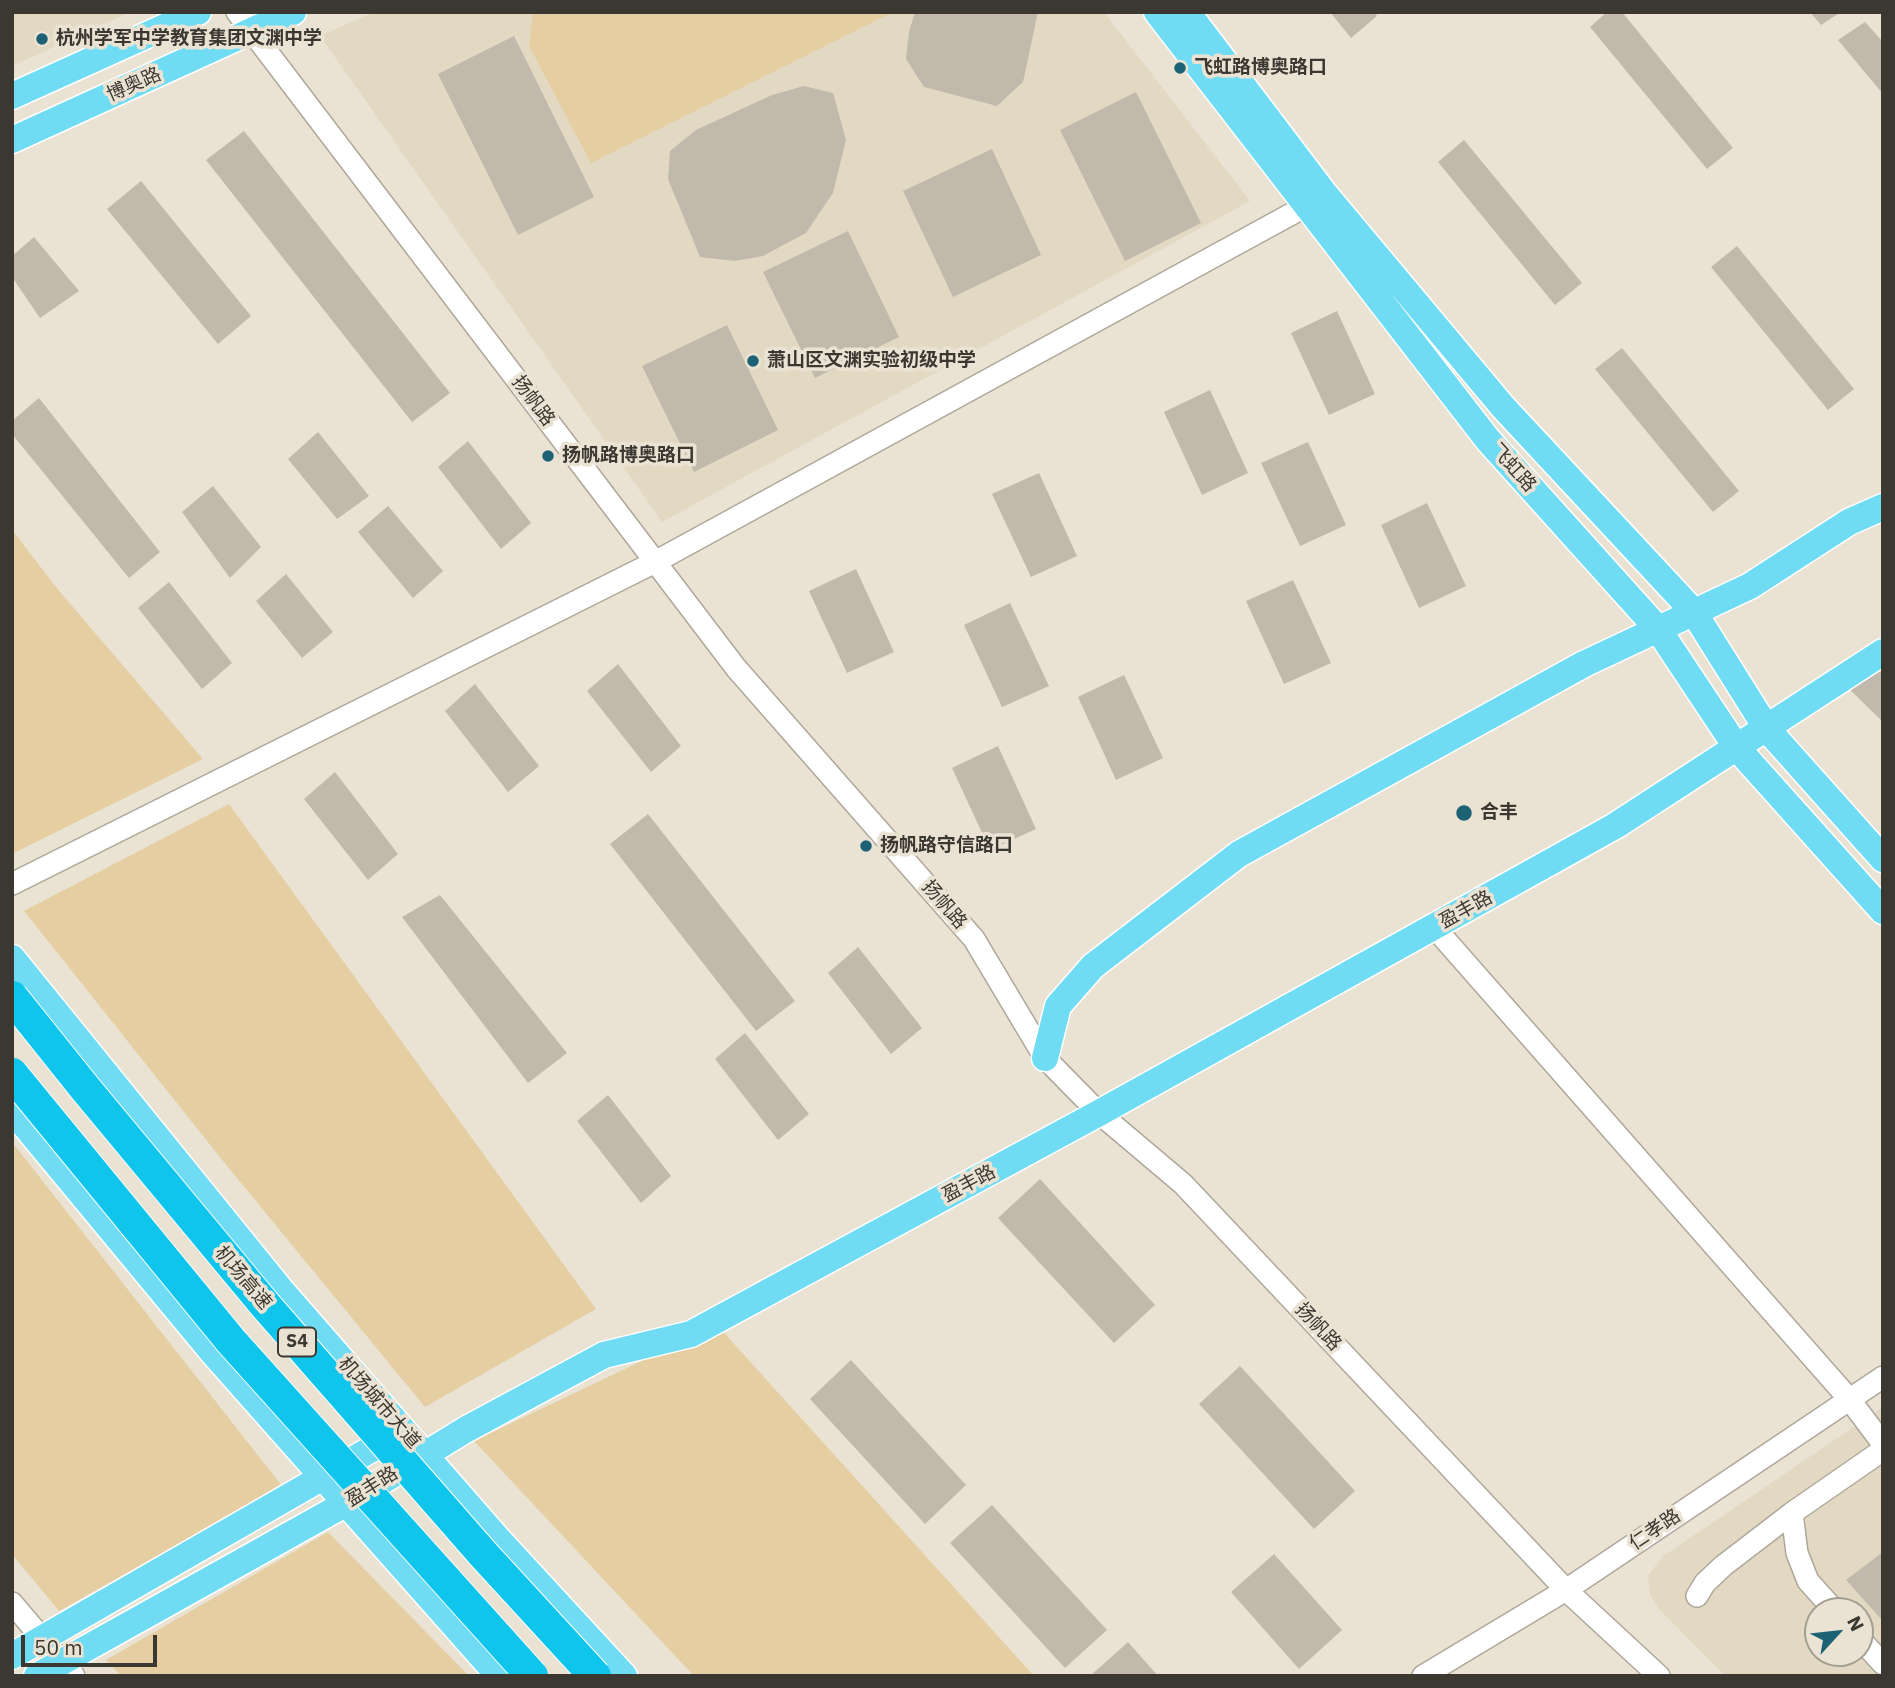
<!DOCTYPE html>
<html>
<head>
<meta charset="utf-8">
<style>
	body { margin:0 }
	#map { position:relative; width:1895px; height:1688px; overflow:hidden; background:#eae3d4; font-family:"IBM Plex Sans",sans-serif }
	canvas { display:block }
	.frame { position:absolute; inset:0; border:14px solid #3b3832; pointer-events:none }
	.north { position:absolute; left:1804px; top:1597px; width:70px; height:70px; box-sizing:border-box; background:#eae3d4; border:2px solid #a49f93; border-radius:50%; rotate:63deg; font-size:19px; font-weight:700; line-height:28px; text-align:center; color:#3b3832 }
	.north::after { content:''; display:block; margin:auto; width:24px; height:32px; background:#1d6274; clip-path:polygon(50% 0,100% 100%,50% 72%,0 100%) }
	.scale { position:absolute; left:21px; top:1635px; width:136px; height:32px; box-sizing:border-box; border:4px solid #3b3832; border-top:0; padding-left:9px; font-size:21px; line-height:24px; white-space:nowrap; color:#3b3832; -webkit-text-stroke:5px #eae3d4; paint-order:stroke }
</style>
</head>
<body>
<div id="map">
<canvas width="1895" height="1688"></canvas>
<div class="frame"></div>
<div class="north">N</div>
<div class="scale">50 m</div>
</div>
<script>
const c = document.querySelector('canvas').getContext('2d');
c.lineJoin = 'round';
function fillPath(path, color) { c.fillStyle = color; c.fill(path, 'evenodd'); }
const poly = rows => new Path2D(rows.map(r => 'M' + r).join(''));
function stroke(path, color, width, dash) { c.strokeStyle = color; c.lineWidth = width; c.lineCap = dash ? 'butt' : 'round'; c.setLineDash(dash || []); c.stroke(path); }
function drawText(font, color, halo, rows, align = 'center') {
  c.font = font + ' "IBM Plex Sans","Noto Sans SC",sans-serif'; c.lineWidth = 7; c.setLineDash([]); c.textBaseline = 'middle'; c.strokeStyle = halo; c.fillStyle = color; for (const [text, x, y, turn = 0] of rows) {
    c.save(); c.translate(x, y); c.rotate((+turn || 0) * Math.PI / 180); c.textAlign = isNaN(turn) ? turn : align; if (halo) c.strokeText(text, 0, 0); c.fillText(text, 0, 0); c.restore();
  }
}
fillPath(poly([
	[12,12,131,12,12,66],
	[374,12,1104,12,1250,201,662,522,320,36],
	[1883,1407,1883,1676,1725,1676,1659,1609,1650,1595,1648,1576,1662,1557],
	[1818,1611,1860,1611,1860,1653,1818,1653]
]), '#e3d9c3');
fillPath(poly([
	[533,12,893,12,591,163,529,46],
	[12,530,60,592,203,759,12,854],
	[229,804,596,1309,425,1407,223,1161,24,911],
	[12,1142,282,1486,59,1611,12,1554],
	[717,1325,1034,1676,694,1676,474,1441],
	[328,1532,469,1676,121,1676,106,1660]
]), '#e4cea2');
fillPath(poly([
	[915,12,1038,12,1023,82,997,106,924,87,906,59,909,32],
	[1330,12,1374,12,1377,16,1351,38],
	[1607,12,1622,12,1733,148,1707,169,1590,27],
	[1810,12,1841,12,1821,25],
	[1865,22,1883,42,1883,94,1838,40],
	[514,36,594,197,518,235,438,74],
	[804,86,833,93,846,140,833,193,806,233,763,256,735,261,700,257,668,179,670,151,696,130,772,95],
	[1136,92,1201,223,1125,261,1060,130],
	[244,131,450,393,412,422,206,160],
	[1464,140,1582,283,1555,305,1438,162],
	[992,149,1041,255,953,297,903,191],
	[141,181,251,316,218,344,107,209],
	[848,231,899,337,815,378,763,272],
	[34,237,79,291,40,318,12,277,12,256],
	[1737,246,1854,389,1828,410,1711,267],
	[1337,311,1375,394,1329,415,1291,333],
	[727,325,778,430,694,472,642,366],
	[1622,348,1739,491,1713,512,1595,369],
	[1210,390,1248,473,1202,495,1164,412],
	[39,398,160,552,129,578,12,434,12,421],
	[318,432,369,496,337,519,288,459],
	[468,441,531,523,501,549,438,467],
	[1308,442,1346,525,1300,546,1261,463],
	[1039,473,1077,556,1031,577,992,494],
	[213,486,261,547,230,578,182,512],
	[1427,503,1466,586,1419,608,1381,525],
	[388,506,443,571,413,598,358,532],
	[856,569,894,652,847,673,809,591],
	[286,574,333,632,302,658,256,601],
	[1293,580,1331,663,1284,684,1246,601],
	[169,582,232,663,202,689,138,608],
	[1010,603,1049,686,1002,707,964,625],
	[1867,659,1883,674,1883,722,1843,683],
	[618,664,681,746,651,772,587,691],
	[1124,675,1163,758,1116,780,1078,697],
	[475,684,539,766,508,792,445,711],
	[998,746,1036,829,990,850,952,768],
	[335,772,398,854,368,880,304,799],
	[648,814,795,1001,756,1031,610,844],
	[440,895,567,1053,528,1083,402,917],
	[858,947,922,1028,891,1054,828,973],
	[745,1033,809,1114,778,1140,715,1059],
	[608,1095,671,1176,641,1203,577,1121],
	[1040,1179,1155,1305,1114,1343,998,1218],
	[851,1360,966,1485,925,1524,810,1399],
	[1240,1366,1355,1491,1314,1529,1199,1404],
	[992,1505,1107,1630,1065,1668,950,1543],
	[1883,1552,1883,1621,1846,1580],
	[1274,1554,1342,1630,1299,1669,1231,1592],
	[1128,1642,1158,1676,1090,1676]
]), '#c1baac');
const minor = poly([
	[237,12,736,668,974,939,1045,1058,1099,1113,1183,1184,1566,1590,1659,1676],
	[12,884,655,562,1306,206],
	[1434,927,1850,1400,1883,1444],
	[1697,1596,1705,1583,1723,1566,1792,1513],
	[12,1603,74,1676],
	[1835,1611,1808,1581,1797,1553,1792,1513,1883,1450],
	[1860,1639,1883,1664],
	[1423,1676,1566,1590,1883,1377]
]);
const major = poly([
	[1157,12,1488,440,1658,629,1737,748,1883,911],
	[1187,12,1324,193,1503,407,1693,611,1767,729,1883,859],
	[12,96,198,12],
	[12,140,293,12],
	[12,958,280,1289,497,1538,624,1676],
	[1045,1058,1058,1006,1093,966,1239,854,1584,664,1750,586,1849,522,1883,507],
	[12,1110,214,1354,499,1676],
	[12,1656,401,1432],
	[37,1676,345,1504,465,1430,604,1355,691,1334,1099,1113,1615,826,1883,652]
]);
stroke(minor, '#aea79a', 24);
stroke(major, '#fff', 29);
stroke(minor, '#fff', 21);
stroke(major, '#70dcf3', 26);
const highwayBridge = poly([
	[12,997,84,1087,266,1306,483,1554,595,1676],
	[12,1074,231,1341,532,1676]
]);
stroke(highwayBridge, '#fff', 34, []);
stroke(highwayBridge, '#10c5eb', 32);
for (const [x, y, r, color] of [
	[42,39,7,"#1d6274"],
	[1180,68,7,"#1d6274"],
	[753,361,7,"#1d6274"],
	[548,456,7,"#1d6274"],
	[1464,813,9,"#1d6274"],
	[866,846,7,"#1d6274"]
]) { const dot = new Path2D(); dot.arc(x, y, r, 0, 2 * Math.PI); c.fillStyle = color; c.fill(dot); stroke(dot, '#eae3d4', 2.5); }
for (const [x, y, w] of [
	[297,1342,38]
]) { const box = new Path2D(); box.roundRect(x - w / 2, y - 14.5, w, 29, 5); c.fillStyle = '#eae3d4'; c.fill(box); stroke(box, '#3b3832', 2); }
drawText('bold 18px', '#3b3832', null, [
	["S4",297,1342]
]);
drawText('bold 19px', '#3b3832', '#eae3d4', [
	["杭州学军中学教育集团文渊中学",56,39],
	["飞虹路博奥路口",1194,68],
	["萧山区文渊实验初级中学",767,361],
	["扬帆路博奥路口",562,456],
	["合丰",1480,813],
	["扬帆路守信路口",880,846]
], 'left');
drawText('19px', '#3b3832', '#eae3d4', [
	["博奥路",134,85,-24],
	["扬帆路",533,401,53],
	["飞虹路",1513,468,48],
	["扬帆路",944,905,49],
	["盈丰路",1466,910,-29],
	["盈丰路",969,1184,-28],
	["机场高速",243,1278,50],
	["扬帆路",1318,1327,47],
	["机场城市大道",379,1403,49],
	["盈丰路",372,1487,-32],
	["仁孝路",1655,1530,-34]
]);
</script>
</body>
</html>
